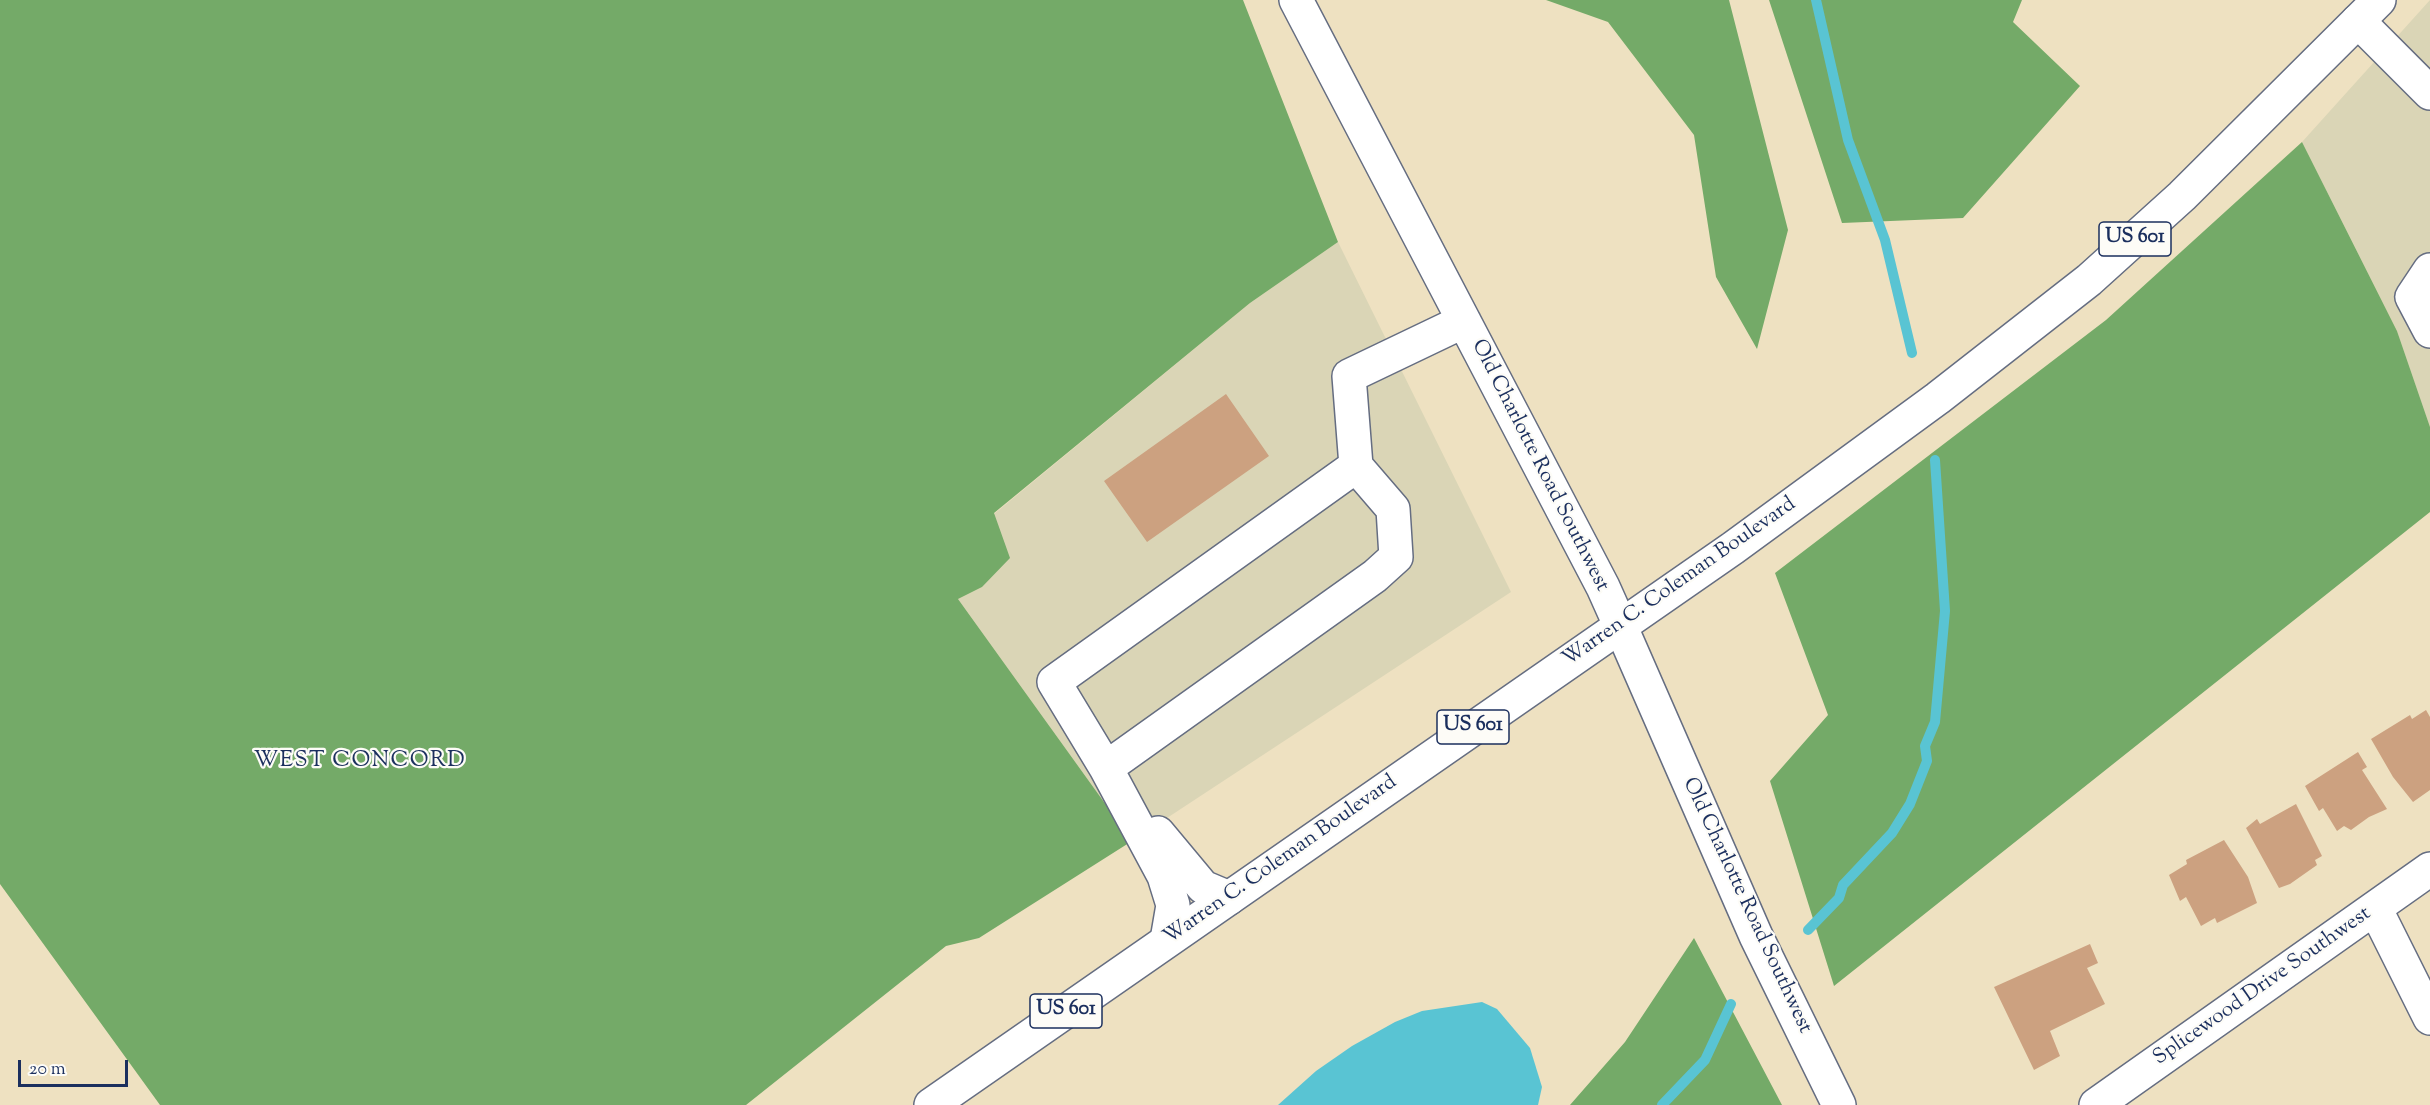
<!DOCTYPE html>
<html>
<head>
<meta charset="utf-8">
<style>
	body { margin:0 }
	#map { position:relative; width:2430px; height:1105px; overflow:hidden; background:#eee1c1; font-family:"Sorts Mill Goudy",serif }
	canvas { display:block }
	.scale { position:absolute; left:18px; top:1060px; width:110px; height:27px; box-sizing:border-box; border:3px solid #1b2f5e; border-top:0; padding-left:8px; font-size:18px; line-height:21px; white-space:nowrap; color:#1b2f5e; -webkit-text-stroke:4px #fdfcf7; paint-order:stroke }
</style>
</head>
<body>
<div id="map">
<canvas width="2430" height="1105"></canvas>
<div class="scale">20 m</div>
</div>
<script>
const c = document.querySelector('canvas').getContext('2d');
c.lineJoin = 'round';
function fillPath(path, color) { c.fillStyle = color; c.fill(path, 'evenodd'); }
const poly = rows => new Path2D(rows.map(r => 'M' + r).join(''));
function stroke(path, color, width, dash) { c.strokeStyle = color; c.lineWidth = width; c.lineCap = dash ? 'butt' : 'round'; c.setLineDash(dash || []); c.stroke(path); }
function drawText(font, color, halo, rows, align = 'center') {
  c.font = font + ' "Sorts Mill Goudy",serif'; c.lineWidth = 4.5; c.setLineDash([]); c.textBaseline = 'middle'; c.strokeStyle = halo; c.fillStyle = color; for (const [text, x, y, turn = 0] of rows) {
    c.save(); c.translate(x, y); c.rotate((+turn || 0) * Math.PI / 180); c.textAlign = isNaN(turn) ? turn : align; if (halo) c.strokeText(text, 0, 0); c.fillText(text, 0, 0); c.restore();
  }
}
fillPath(poly([
	[2430,0,2430,427,2397,331,2302,142],
	[1338,242,1511,592,1132,841,958,599,982,587,994,514,1250,303]
]), '#dad5b6');
fillPath(poly([
	[0,0,1243,0,1338,242,1250,303,994,513,1010,558,982,587,958,599,1132,841,979,938,946,946,746,1105,160,1105,0,884],
	[1546,0,1729,0,1788,230,1757,349,1716,277,1694,135,1608,22],
	[1769,0,2022,0,2013,22,2080,86,1963,218,1842,223],
	[2302,142,2397,331,2430,427,2430,512,1834,986,1770,781,1828,715,1775,573,2106,320],
	[1694,938,1782,1105,1570,1105,1625,1042]
]), '#74aa68');
fillPath(poly([
	[1482,1002,1497,1009,1530,1048,1542,1087,1538,1105,1278,1105,1316,1071,1352,1046,1395,1022,1422,1011]
]), '#59c4d3');
stroke(poly([
	[1816,0,1848,140,1885,240,1912,353],
	[1808,930,1839,898,1843,885,1892,833,1910,804,1927,761,1925,746,1935,722,1945,611,1935,460],
	[1662,1105,1705,1060,1731,1004]
]), '#59c4d3', 10);
fillPath(poly([
	[1226,394,1269,456,1147,542,1104,481],
	[2426,710,2430,717,2430,790,2413,802,2393,777,2371,739,2410,715,2412,719],
	[2358,752,2367,767,2362,770,2387,809,2369,817,2351,830,2344,826,2337,831,2323,808,2319,811,2305,786],
	[2296,804,2322,856,2315,860,2317,865,2290,884,2279,888,2246,828,2257,819,2260,824],
	[2224,840,2248,877,2257,903,2217,923,2215,918,2201,926,2186,897,2180,901,2169,875,2187,864,2186,860],
	[2090,944,2098,963,2087,968,2105,1004,2050,1031,2060,1056,2034,1070,1994,987]
]), '#cca180');
const minor = poly([
	[1296,0,1603,587,1620,625],
	[2358,21,2430,93],
	[2430,270,2412,297,2430,331],
	[1106,768,1375,576,1396,557,1393,509,1356,466,1349,376,1464,321],
	[1158,833,1203,887,1229,898],
	[2375,908,2430,1018],
	[1167,940,1173,905,1164,876,1106,768,1054,682,1356,466],
	[2096,1105,2430,869]
]);
const major = poly([
	[1620,625,1756,936,1839,1105]
]);
const highway = poly([
	[931,1105,1733,548,1938,398,2089,280,2182,196,2379,0]
]);
stroke(minor, '#656d81', 36);
stroke(major, '#656d81', 36);
stroke(highway, '#656d81', 36);
stroke(minor, '#fff', 33);
stroke(major, '#fff', 33);
stroke(highway, '#fff', 33);
for (const [x, y, w] of [
	[2135,239,72],
	[1473,727,72],
	[1066,1011,72]
]) { const box = new Path2D(); box.roundRect(x - w / 2, y - 17, w, 34, 4.5); c.fillStyle = '#fdfcf7'; c.fill(box); stroke(box, '#1b2f5e', 1.5); }
drawText('bold 20px', '#1b2f5e', null, [
	["US 601",2135,239],
	["US 601",1473,727],
	["US 601",1066,1011]
]);
drawText('21px', '#1b2f5e', '#fdfcf7', [
	["Old Charlotte Road Southwest",1539,466,63],
	["Warren C. Coleman Boulevard",1680,583,-35],
	["Warren C. Coleman Boulevard",1281,861,-35],
	["Old Charlotte Road Southwest",1746,906,65],
	["Splicewood Drive Southwest",2263,987,-35]
]);
c.letterSpacing = '1.5px';
drawText('22px', '#1b2f5e', '#fdfcf7', [
	["WEST CONCORD",360,762]
]);
c.letterSpacing = '0px';
</script>
</body>
</html>
